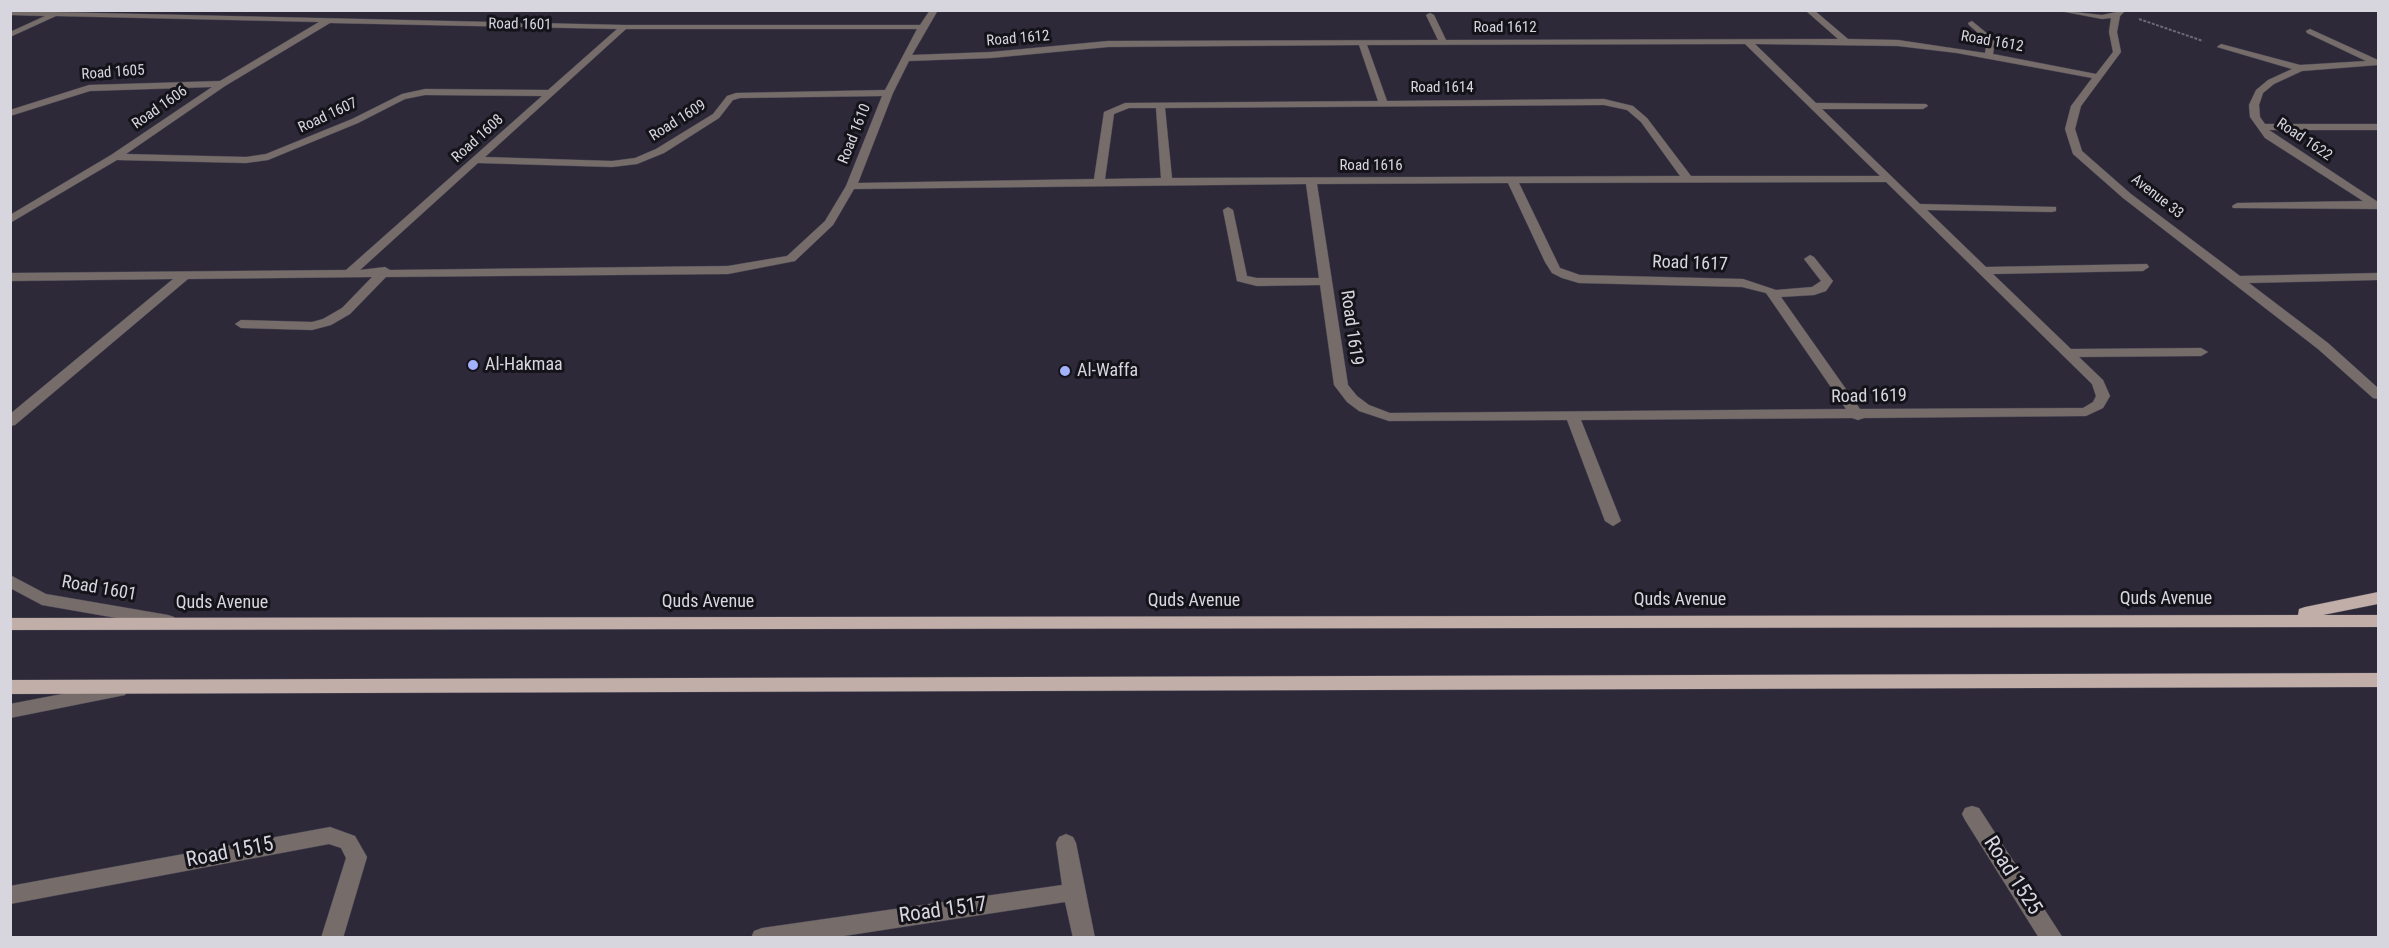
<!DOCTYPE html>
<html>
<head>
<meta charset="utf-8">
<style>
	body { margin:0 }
	#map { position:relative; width:2389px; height:948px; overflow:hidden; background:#2d2938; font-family:"Roboto Condensed",sans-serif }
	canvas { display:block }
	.frame { position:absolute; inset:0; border:12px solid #d7d6df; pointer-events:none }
</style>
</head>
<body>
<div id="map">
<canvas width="2389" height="948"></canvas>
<div class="frame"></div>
</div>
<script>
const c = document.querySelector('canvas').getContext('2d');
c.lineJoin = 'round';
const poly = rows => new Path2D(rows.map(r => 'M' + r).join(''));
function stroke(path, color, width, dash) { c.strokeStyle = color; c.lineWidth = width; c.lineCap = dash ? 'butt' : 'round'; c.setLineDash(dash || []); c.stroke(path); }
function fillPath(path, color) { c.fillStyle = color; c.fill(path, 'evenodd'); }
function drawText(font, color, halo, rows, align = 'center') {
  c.font = font + ' "Roboto Condensed",sans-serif'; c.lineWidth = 6; c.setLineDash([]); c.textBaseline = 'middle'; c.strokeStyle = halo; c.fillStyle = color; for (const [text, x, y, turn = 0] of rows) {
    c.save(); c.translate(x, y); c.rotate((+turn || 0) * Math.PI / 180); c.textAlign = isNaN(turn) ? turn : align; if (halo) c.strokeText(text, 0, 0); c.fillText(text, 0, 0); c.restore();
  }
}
const minor = poly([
	[930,10,938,10,912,55,991,52,1108,41,1438,40,1426,15,1430,13,1434,15,1446,40,1838,39,1805,10,1814,10,1848,39,1898,40,1985,53,1987,41,1969,25,1968,23,1972,21,1995,40,1993,54,2096,74,2113,52,2109,32,2111,18,2102,19,2055,10,2102,15,2126,10,2120,16,2117,32,2121,52,2081,106,2075,129,2082,151,2131,194,2240,276,2378,273,2378,280,2249,283,2328,343,2378,388,2378,399,2373,398,2318,349,2123,198,2073,154,2065,129,2071,106,2092,78,1957,53,1898,46,1755,44,1816,103,1926,104,1928,106,1923,109,1822,109,1920,204,2056,207,2056,211,2052,212,1927,210,1986,267,2147,264,2149,267,2143,271,1993,274,2071,349,2201,348,2208,352,2201,356,2079,357,2103,380,2110,396,2103,408,2086,416,1864,418,1858,420,1852,418,1581,420,1621,521,1613,526,1605,521,1567,420,1389,421,1359,411,1347,402,1334,385,1320,285,1257,286,1237,281,1223,210,1228,207,1233,210,1247,276,1257,278,1319,278,1306,184,854,189,833,225,795,261,728,274,386,277,350,314,331,325,312,330,241,328,235,324,241,320,312,322,323,319,342,308,372,277,188,279,15,425,10,426,10,414,173,279,10,281,10,273,346,270,542,96,425,95,405,99,358,123,268,160,246,163,117,160,10,223,10,215,111,155,212,87,90,91,10,116,10,110,89,85,220,81,319,22,56,16,10,37,10,32,45,16,10,15,10,11,624,25,920,25,930,10],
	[330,23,617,29,548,90,425,89,402,94,352,119,266,154,246,157,126,154,225,86,330,23],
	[626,29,917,29,885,90,736,93,727,96,713,114,656,149,635,158,612,161,485,157,626,29],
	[1745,44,1880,176,1691,176,1647,118,1633,106,1604,99,1387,101,1367,45,1745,44],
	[1359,45,1378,101,1125,103,1104,112,1094,179,858,183,893,93,909,61,991,58,1108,47,1359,45],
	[882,96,846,186,825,221,787,256,728,266,390,270,385,267,360,270,478,163,612,167,637,164,664,153,719,118,733,100,740,98,882,96],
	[1604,105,1627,110,1641,122,1680,176,1172,178,1165,108,1604,105],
	[1129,108,1156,108,1161,178,1105,179,1114,114,1129,108],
	[1886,182,2092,384,2096,396,2093,402,2083,408,1860,409,1781,297,1814,295,1826,291,1833,281,1814,257,1810,255,1804,259,1821,281,1812,287,1776,290,1743,279,1580,275,1560,268,1519,183,1886,182],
	[1508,183,1545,262,1552,273,1562,278,1579,283,1742,287,1766,293,1846,409,1390,413,1369,405,1357,396,1348,385,1317,184,1508,183],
	[2310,29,2378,60,2378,65,2302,71,2274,84,2263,93,2259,105,2260,117,2265,124,2378,124,2378,130,2269,130,2378,202,2378,209,2233,208,2232,206,2237,203,2363,201,2265,138,2250,117,2249,105,2256,90,2268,80,2292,69,2217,47,2221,44,2300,65,2366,61,2307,33,2306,31,2310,29],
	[10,575,46,594,168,615,174,617,177,621,174,625,168,627,42,605,10,588,10,575],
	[119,683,125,685,128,690,125,695,10,718,10,704,119,683],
	[1972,806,1979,808,2063,938,2039,938,1965,820,1962,814,1965,808,1972,806],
	[330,827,355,836,367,857,343,938,321,938,346,858,341,848,329,844,10,904,10,886,330,827],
	[1066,834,1073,837,1076,843,1095,938,1073,938,1065,902,831,938,751,938,754,931,762,928,1062,885,1056,843,1059,837,1066,834]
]);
const major = poly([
	[2378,592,2378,604,2323,615,2378,615,2378,627,10,630,10,618,2298,615,2299,609,2305,607,2378,592],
	[2378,673,2378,687,10,694,10,680,2378,673]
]);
stroke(minor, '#484553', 1);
stroke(major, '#484553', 1);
stroke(poly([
	[2139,19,2203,41]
]), '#6c6975', 2, [3, 1.5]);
fillPath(minor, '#766d6b');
fillPath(major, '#c1aea9');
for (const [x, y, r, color] of [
	[473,365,6,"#a2b2fd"],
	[1065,371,6,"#a2b2fd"]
]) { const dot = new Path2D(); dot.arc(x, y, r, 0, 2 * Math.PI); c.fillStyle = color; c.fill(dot); stroke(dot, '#15131a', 2); }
drawText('15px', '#d7d6df', '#15131a', [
	["Road 1601",520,25,1],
	["Road 1612",1505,28],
	["Road 1612",1018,39,-5],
	["Road 1612",1992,42,10],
	["Road 1605",113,73,-4],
	["Road 1614",1442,88],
	["Road 1606",160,108,-35],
	["Road 1607",328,116,-25],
	["Road 1609",678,121,-32],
	["Road 1610",855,134,-68],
	["Road 1608",478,139,-42],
	["Road 1622",2304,140,34],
	["Road 1616",1371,166],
	["Avenue 33",2157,197,38]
]);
drawText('18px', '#d7d6df', '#15131a', [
	["Road 1617",1690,264,2],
	["Road 1619",1351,328,82],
	["Road 1619",1869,397,-1],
	["Road 1601",99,589,10],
	["Quds Avenue",2166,599],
	["Quds Avenue",1680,600],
	["Quds Avenue",1194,601],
	["Quds Avenue",708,602],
	["Quds Avenue",222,603]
]);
drawText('18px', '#d7d6df', '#15131a', [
	["Al-Hakmaa",485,365],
	["Al-Waffa",1077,371]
], 'left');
drawText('21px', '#d7d6df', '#15131a', [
	["Road 1515",230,853,-11],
	["Road 1525",2012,876,57],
	["Road 1517",943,911,-8]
]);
</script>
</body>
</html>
